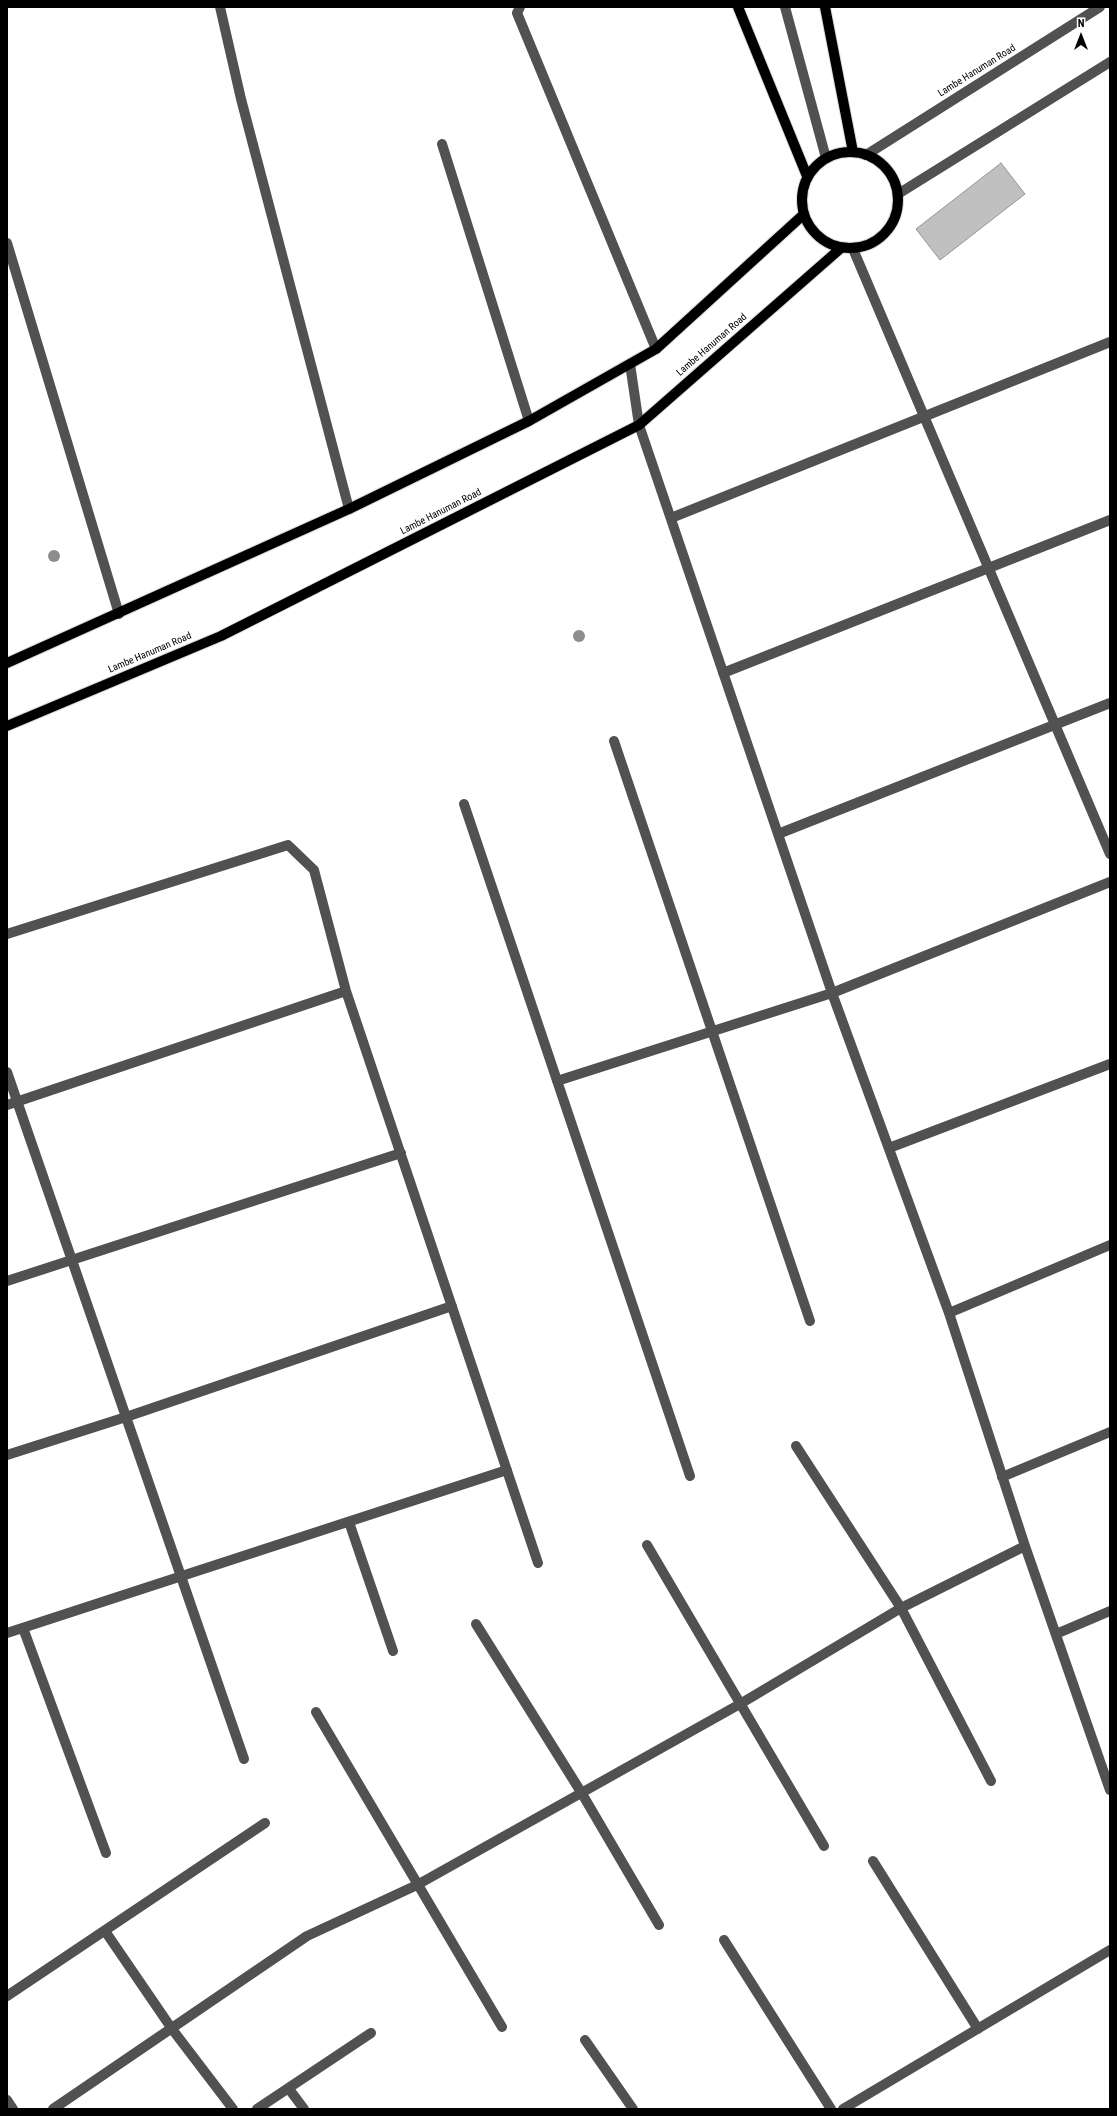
<!DOCTYPE html>
<html>
<head>
<meta charset="utf-8">
<style>
	body { margin:0 }
	#map { position:relative; width:1117px; height:2116px; overflow:hidden; background:#fff; font-family:"Roboto Condensed",sans-serif }
	canvas { display:block }
	.frame { position:absolute; inset:0; border:8px solid #000; pointer-events:none }
	.north { position:absolute; left:1061px; top:16px; width:40px; height:40px; -webkit-text-stroke:3px #fff; paint-order:stroke; rotate:0deg; font-size:11px; font-weight:700; line-height:16px; text-align:center; color:#000 }
	.north::after { content:''; display:block; margin:auto; width:14px; height:18px; background:#000; clip-path:polygon(50% 0,100% 100%,50% 72%,0 100%) }
</style>
</head>
<body>
<div id="map">
<canvas width="1117" height="2116"></canvas>
<div class="frame"></div>
<div class="north">N</div>
</div>
<script>
const c = document.querySelector('canvas').getContext('2d');
c.lineJoin = 'round';
function fillPath(path, color) { c.fillStyle = color; c.fill(path, 'evenodd'); }
const poly = rows => new Path2D(rows.map(r => 'M' + r).join(''));
function stroke(path, color, width, dash) { c.strokeStyle = color; c.lineWidth = width; c.lineCap = dash ? 'butt' : 'round'; c.setLineDash(dash || []); c.stroke(path); }
function drawText(font, color, halo, rows, align = 'center') {
  c.font = font + ' "Roboto Condensed",sans-serif'; c.lineWidth = 3.5; c.setLineDash([]); c.textBaseline = 'middle'; c.strokeStyle = halo; c.fillStyle = color; for (const [text, x, y, turn = 0] of rows) {
    c.save(); c.translate(x, y); c.rotate((+turn || 0) * Math.PI / 180); c.textAlign = isNaN(turn) ? turn : align; if (halo) c.strokeText(text, 0, 0); c.fillText(text, 0, 0); c.restore();
  }
}
const building = poly([
	[1001,163,1025,194,940,260,916,229,1001,163]
]);
fillPath(building, '#c0c0c0');
stroke(building, '#959595', 1);
const major = poly([
	[738,7,807,176],
	[825,7,853,152],
	'802 200a48 48 0 1 1 96 0a48 48 0 1 1-96 0Z',
	[7,663,349,509,529,421,656,349,803,215],
	[7,726,221,636,639,425,841,248]
]);
stroke(major, '#dbdbdb', 12);
stroke(poly([
	[220,7,241,99,349,509],
	[520,7,517,13,656,349],
	[785,7,826,158],
	[442,144,529,421],
	[866,155,1100,7],
	[898,194,1110,62],
	[7,243,119,614],
	[853,249,1110,854],
	[630,364,639,425,832,993,949,1313,1025,1546,1110,1790],
	[671,518,1110,342],
	[723,673,1110,520],
	[614,741,810,1321],
	[464,804,690,1476],
	[778,834,1110,703],
	[7,934,288,845,314,870,346,991,538,1563],
	[7,1072,244,1759],
	[557,1081,832,993,1110,882],
	[7,1105,346,991],
	[889,1148,1110,1064],
	[7,1281,401,1153],
	[949,1313,1110,1245],
	[796,1446,901,1608,991,1781],
	[7,1455,126,1417,452,1306],
	[1002,1477,1110,1432],
	[349,1522,393,1651],
	[647,1545,824,1846],
	[476,1624,581,1792,659,1925],
	[23,1628,106,1853],
	[7,1633,507,1470],
	[1056,1634,1110,1611],
	[316,1712,502,2027],
	[873,1861,978,2029],
	[105,1931,172,2029,233,2109],
	[724,1940,831,2109],
	[7,1996,265,1823],
	[585,2040,633,2109],
	[289,2089,304,2109],
	[7,2100,13,2109],
	[53,2109,307,1936,417,1885,740,1704,901,1608,1025,1546],
	[257,2109,371,2033],
	[843,2109,1110,1950]
]), '#515151', 10);
stroke(major, '#000', 10);
c.fillStyle = '#8d8d8d';
for (const [x, y] of [
	[54,556],
	[579,636]
]) { c.beginPath(); c.arc(x, y, 6, 0, 2 * Math.PI); c.fill(); }
drawText('10px', '#000', '#fff', [
	["Lambe Hanuman Road",977,71,-32],
	["Lambe Hanuman Road",712,345,-41],
	["Lambe Hanuman Road",441,512,-27],
	["Lambe Hanuman Road",150,653,-23]
]);
</script>
</body>
</html>
